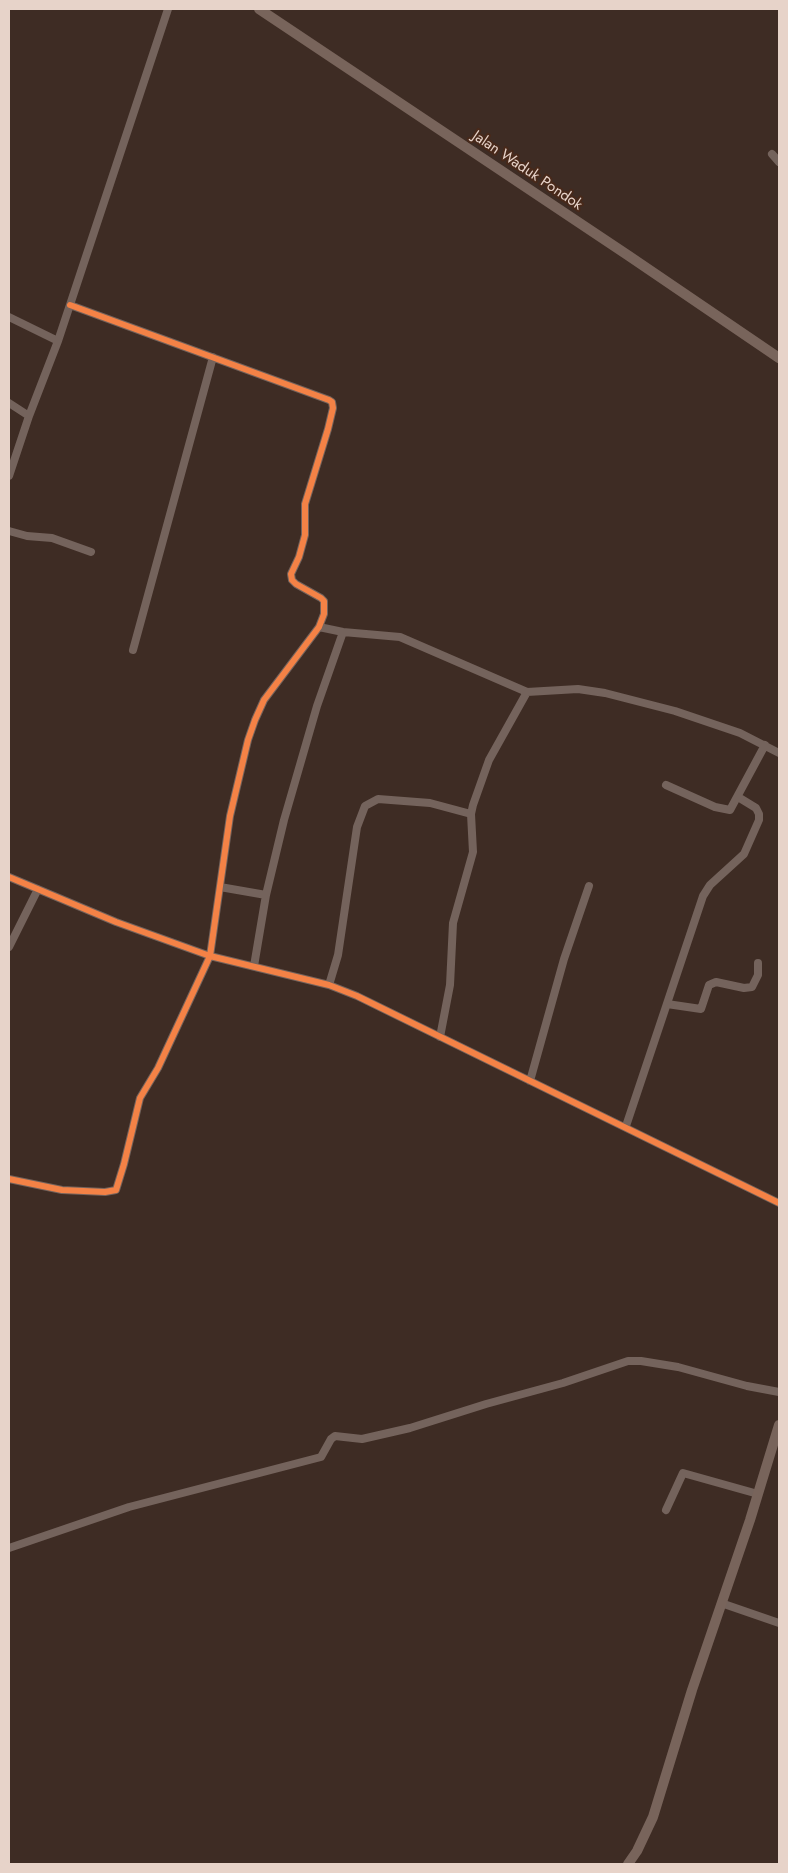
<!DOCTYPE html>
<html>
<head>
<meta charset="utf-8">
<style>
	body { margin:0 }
	#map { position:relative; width:788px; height:1873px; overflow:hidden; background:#3e2c24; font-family:Jost,sans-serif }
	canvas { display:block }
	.frame { position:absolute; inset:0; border:10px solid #e7d3c9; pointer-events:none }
</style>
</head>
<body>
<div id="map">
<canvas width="788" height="1873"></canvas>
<div class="frame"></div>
</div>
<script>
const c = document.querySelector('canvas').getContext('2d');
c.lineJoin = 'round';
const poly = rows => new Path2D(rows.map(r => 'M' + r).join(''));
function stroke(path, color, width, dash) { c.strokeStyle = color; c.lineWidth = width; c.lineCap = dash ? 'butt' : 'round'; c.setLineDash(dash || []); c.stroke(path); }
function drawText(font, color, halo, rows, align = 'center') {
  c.font = font + ' Jost,sans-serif'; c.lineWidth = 4; c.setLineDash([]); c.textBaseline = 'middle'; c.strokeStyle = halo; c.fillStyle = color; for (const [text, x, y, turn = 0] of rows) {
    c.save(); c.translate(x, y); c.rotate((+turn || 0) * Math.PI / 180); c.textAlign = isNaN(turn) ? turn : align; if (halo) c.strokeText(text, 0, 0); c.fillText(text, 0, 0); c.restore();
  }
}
stroke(poly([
	[772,154,779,162],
	[9,317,58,341],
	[9,403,29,416,58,341,168,9],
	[9,476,29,416],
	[9,531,27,536,52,538,91,552],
	[319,627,343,632,400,637,527,692,578,689,605,693,675,711,740,733,779,753],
	[133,650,213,357],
	[666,785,715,807,730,810,765,745],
	[9,877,116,922,210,956,329,985,357,996,779,1203],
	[220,887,266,895],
	[9,947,38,889],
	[254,966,266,895,284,820,317,706,343,632],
	[329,985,338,955,357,827,365,806,378,799,430,803,471,814],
	[667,1004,701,1009,709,985,716,982,744,988,752,987,758,975,758,963],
	[440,1037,450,985,453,923,473,852,471,814,473,805,489,760,527,692],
	[530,1081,564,959,589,886],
	[626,1126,703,896,710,885,744,854,759,820,759,814,756,808,738,797],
	[9,1179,62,1190,105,1192,116,1190,124,1164,140,1098,158,1068,210,956,230,816,248,740,255,720,264,700,319,627,324,614,324,601,321,598,296,584,292,580,291,574,299,557,305,535,305,504,328,429,333,408,332,402,329,400,70,305],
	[666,1510,683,1473,758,1494],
	[9,1548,129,1507,321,1457,331,1439,335,1436,362,1439,410,1428,486,1404,563,1383,628,1361,641,1361,678,1367,747,1386,779,1392],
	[721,1603,779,1623]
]), '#74635c', 8);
stroke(poly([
	[259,9,629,256,779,358],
	[628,1864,637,1851,653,1817,692,1690,750,1520,779,1425]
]), '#78645b', 10);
stroke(poly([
	[9,877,116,922,210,956,329,985,357,996,779,1203],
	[9,1179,62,1190,105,1192,116,1190,124,1164,140,1098,158,1068,210,956,230,816,248,740,255,720,264,700,319,627,324,614,324,601,321,598,296,584,292,580,291,574,299,557,305,535,305,504,328,429,333,408,332,402,329,400,70,305]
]), '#f48246', 6);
drawText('15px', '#e7d3c9', '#48291a', [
	["Jalan Waduk Pondok",527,171,34]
]);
</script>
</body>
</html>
